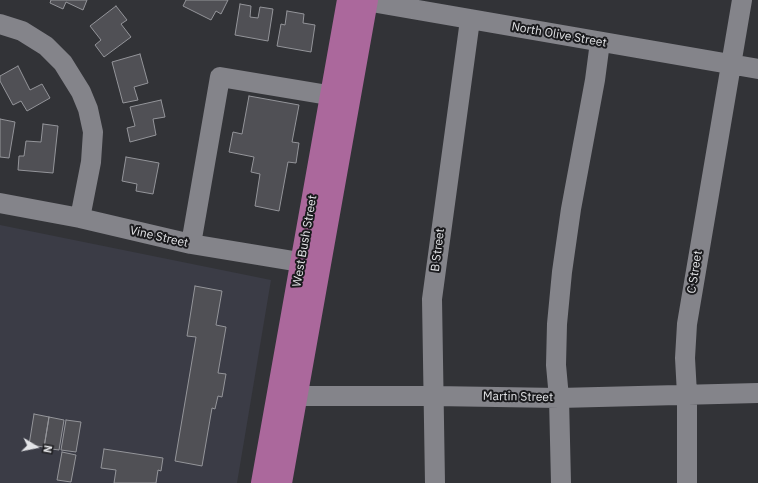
<!DOCTYPE html>
<html>
<head>
<meta charset="utf-8">
<style>
	body { margin:0 }
	#map { position:relative; width:758px; height:483px; overflow:hidden; background:#323337; font-family:"IBM Plex Sans",sans-serif }
	canvas { display:block }
	.north { position:absolute; left:16px; top:427px; width:40px; height:40px; -webkit-text-stroke:3px #1a1a1d; paint-order:stroke; rotate:100deg; font-size:11px; font-weight:700; line-height:16px; text-align:center; color:#e3e4e7 }
	.north::after { content:''; display:block; margin:auto; width:14px; height:18px; background:#e3e4e7; clip-path:polygon(50% 0,100% 100%,50% 72%,0 100%) }
</style>
</head>
<body>
<div id="map">
<canvas width="758" height="483"></canvas>
<div class="north">N</div>
</div>
<script>
const c = document.querySelector('canvas').getContext('2d');
c.lineJoin = 'round';
function fillPath(path, color) { c.fillStyle = color; c.fill(path, 'evenodd'); }
const poly = rows => new Path2D(rows.map(r => 'M' + r).join(''));
function stroke(path, color, width, dash) { c.strokeStyle = color; c.lineWidth = width; c.lineCap = dash ? 'butt' : 'round'; c.setLineDash(dash || []); c.stroke(path); }
function drawText(font, color, halo, rows, align = 'center') {
  c.font = font + ' "IBM Plex Sans",sans-serif'; c.lineWidth = 4; c.setLineDash([]); c.textBaseline = 'middle'; c.strokeStyle = halo; c.fillStyle = color; for (const [text, x, y, turn = 0] of rows) {
    c.save(); c.translate(x, y); c.rotate((+turn || 0) * Math.PI / 180); c.textAlign = isNaN(turn) ? turn : align; if (halo) c.strokeText(text, 0, 0); c.fillText(text, 0, 0); c.restore();
  }
}
fillPath(poly([
	[0,225,271,280,237,483,0,483]
]), '#3b3c46');
const building = poly([
	[51,0,87,0,83,10,66,2,63,9,50,3,51,0],
	[186,0,228,0,221,14,216,11,211,20,183,6,186,0],
	[240,4,251,6,250,17,258,18,260,7,273,9,268,41,235,35,240,4],
	[116,6,127,20,121,24,131,37,104,57,95,45,101,40,90,26,116,6],
	[287,11,304,14,303,23,315,25,311,52,277,46,281,24,285,25,287,11],
	[140,54,148,83,134,87,138,100,123,103,112,62,140,54],
	[18,66,30,90,42,84,50,98,27,111,21,101,13,105,0,81,0,76,18,66],
	[249,96,299,105,292,142,299,143,296,163,288,162,279,211,255,206,260,174,251,172,254,157,229,152,233,132,242,134,249,96],
	[161,100,165,117,153,119,156,135,130,142,127,128,135,126,130,107,161,100],
	[0,119,15,122,9,158,0,157,0,119],
	[43,124,58,126,53,173,18,170,19,156,24,156,26,141,41,142,43,124],
	[126,157,159,163,153,194,136,191,137,184,122,181,126,157],
	[195,286,222,291,216,325,226,327,218,373,226,374,222,397,218,396,215,409,212,408,202,466,175,461,196,337,187,336,195,286],
	[34,414,49,417,44,447,29,445,34,414],
	[49,417,64,420,59,450,44,448,49,417],
	[66,420,81,422,76,452,61,450,66,420],
	[104,449,163,458,161,471,158,470,156,483,114,483,116,470,101,468,104,449],
	[62,452,76,455,71,482,57,480,62,452]
]);
fillPath(building, '#505055');
stroke(building, '#94959a', 1);
stroke(poly([
	[360,0,758,69],
	[0,24,22,31,46,46,63,63,81,92,88,109,93,132,91,162,80,218],
	[0,203,80,218,191,244,318,265],
	[191,244,220,77,346,98],
	[281,396,434,396,559,398,758,393],
	[435,483,432,299,470,20],
	[561,483,559,398,556,365,557,324,562,272,571,209,595,80,600,42],
	[687,483,687,394,685,358,687,324,742,0]
]), '#84848a', 20);
stroke(poly([
	[262,483,348,0],
	[281,483,367,0]
]), '#ab689c', 22);
drawText('12px', '#e3e4e7', '#1a1a1d', [
	["North Olive Street",559,35,10],
	["Vine Street",159,237,13],
	["West Bush Street",305,241,-80],
	["B Street",438,250,-83],
	["C Street",695,272,-81],
	["Martin Street",518,397,1]
]);
</script>
</body>
</html>
